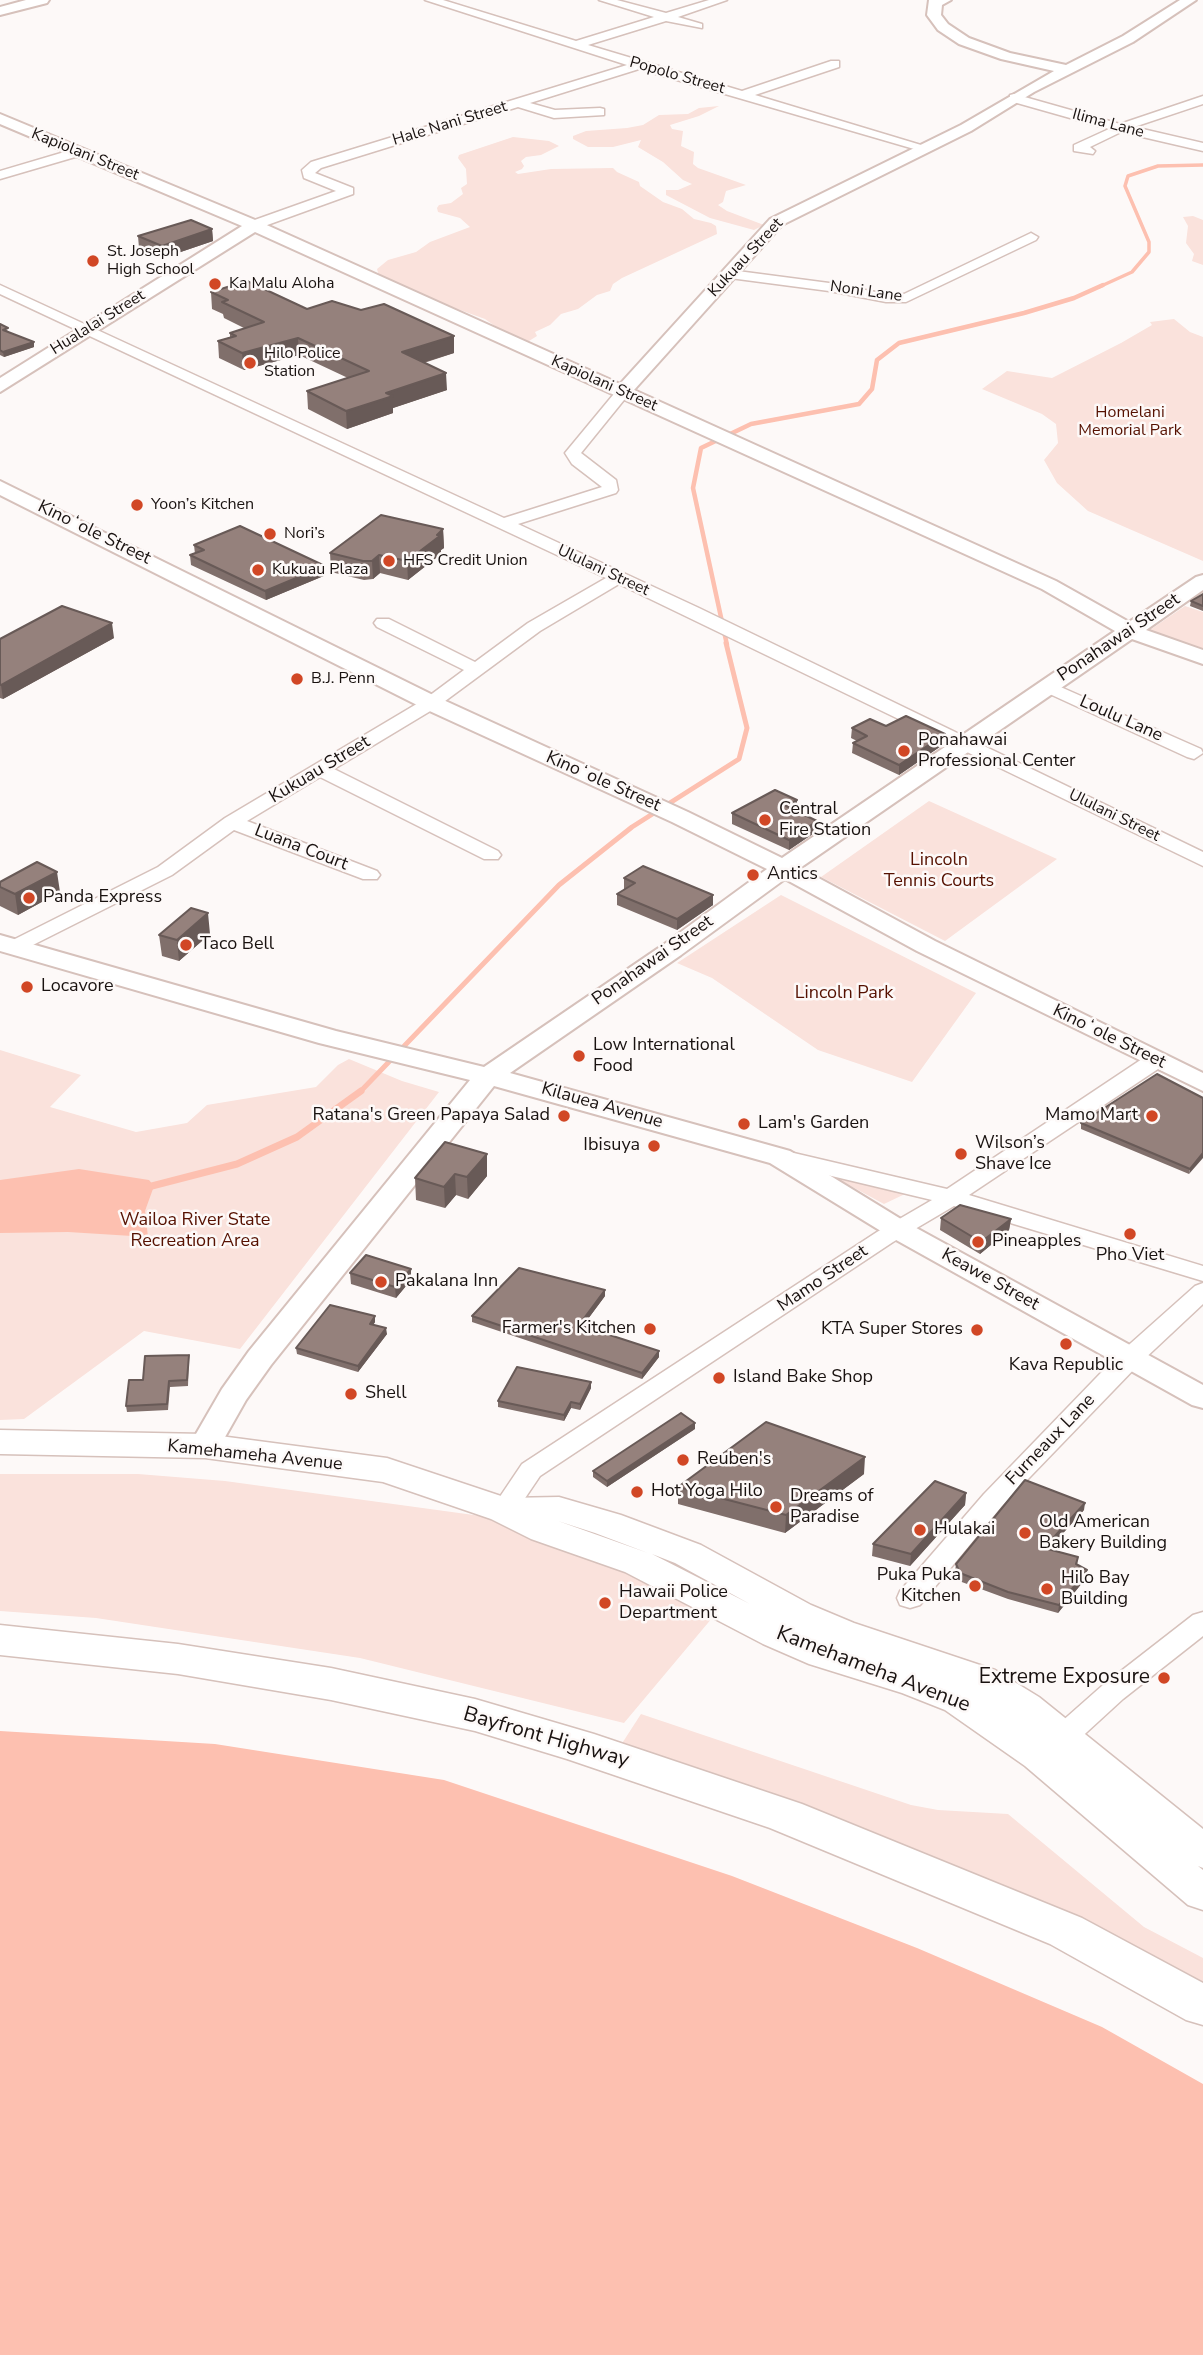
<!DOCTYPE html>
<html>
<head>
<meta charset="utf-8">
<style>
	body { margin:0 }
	canvas { display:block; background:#fdf9f8 }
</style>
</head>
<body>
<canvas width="1203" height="2355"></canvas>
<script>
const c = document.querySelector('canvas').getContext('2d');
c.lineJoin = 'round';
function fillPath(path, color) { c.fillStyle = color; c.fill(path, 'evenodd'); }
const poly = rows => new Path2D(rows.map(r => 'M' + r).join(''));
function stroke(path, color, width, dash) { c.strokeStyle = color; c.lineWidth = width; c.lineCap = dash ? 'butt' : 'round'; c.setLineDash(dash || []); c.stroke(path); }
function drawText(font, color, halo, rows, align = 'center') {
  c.font = font + ' "Nunito Sans",sans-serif'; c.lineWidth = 5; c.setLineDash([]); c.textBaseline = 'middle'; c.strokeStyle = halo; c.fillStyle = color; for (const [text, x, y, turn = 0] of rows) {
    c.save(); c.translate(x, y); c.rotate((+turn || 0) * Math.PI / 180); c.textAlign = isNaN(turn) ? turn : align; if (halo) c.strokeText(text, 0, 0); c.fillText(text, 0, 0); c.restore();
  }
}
fillPath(poly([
	[719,106,699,116,670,125,672,129,683,131,681,146,694,152,693,164,698,168,746,185,726,191,723,202,718,205,727,211,764,225,754,230,710,218,666,195,666,190,678,190,692,184,683,180,663,162,638,147,641,140,613,147,588,147,573,139,573,136,586,131,627,128,643,125,659,115,688,114,699,108],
	[513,137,549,141,559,146,541,155,526,157,521,161,524,166,522,169,515,172,518,174,551,169,613,168,617,172,639,182,640,186,663,202,682,209,694,219,711,223,716,226,717,234,622,278,613,284,610,291,597,295,578,309,561,314,550,325,535,332,537,336,529,341,513,339,485,319,416,294,379,276,377,269,388,260,416,252,430,242,470,227,460,218,438,212,437,208,439,205,451,203,463,194,461,188,467,184,466,169,458,158,459,155],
	[1193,216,1203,220,1203,265,1192,261,1194,254,1186,243,1188,226,1183,217],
	[1174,319,1190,332,1203,337,1203,561,1088,511,1057,483,1044,460,1058,443,1056,424,1042,414,982,389,1007,371,1052,378,1121,343,1152,325,1150,322],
	[1185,606,1203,612,1203,649,1199,652,1144,634],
	[929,801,1057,859,945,941,821,877],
	[781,895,976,993,912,1082,818,1050,712,978,677,963],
	[0,1050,81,1075,50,1107,136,1132,187,1123,207,1105,316,1087,338,1065,349,1059,402,1081,439,1092,240,1349,144,1331,24,1419,0,1420],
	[835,1175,905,1194,884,1204,832,1176],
	[0,1474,138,1474,225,1481,481,1516,650,1571,723,1605,624,1723,360,1658,96,1618,0,1611],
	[641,1714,911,1805,938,1810,1008,1814,1144,1927,1203,1958,1203,1988,619,1748]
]), '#fae2dc');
fillPath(poly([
	[79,1169,149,1180,154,1186,145,1211,148,1237,68,1232,0,1233,0,1180],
	[0,1731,215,1744,444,1780,732,1876,917,1948,1102,2027,1203,2084,1203,2355,0,2355]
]), '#fdc0b0');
stroke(poly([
	[1099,287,1132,272,1149,252,1149,242,1125,186,1128,176,1158,166,1203,165]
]), '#fdc0b0', 3.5);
stroke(poly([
	[727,645,693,488,701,448,751,424,859,404,872,389,877,360,899,343,1024,313,1074,298,1103,285]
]), '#fdc0b0', 4.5);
stroke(poly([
	[359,1093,559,885,632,827,739,759,747,728,726,643]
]), '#fdc0b0', 5);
stroke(poly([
	[148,1187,237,1164,297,1137,361,1091]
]), '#fdc0b0', 7);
const minor = poly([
	[425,0,443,0,576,41,654,17,599,0,617,0,666,13,709,0,727,0,678,17,702,24,702,28,666,21,588,45,742,91,831,61,839,61,839,67,755,95,931,148,929,151,921,151,639,69,530,103,555,110,600,108,604,109,604,115,554,118,518,107,321,168,315,173,353,188,353,194,259,228,249,228,249,222,336,191,304,178,302,170,311,162,627,65,425,0],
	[1014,94,1120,124,1203,96,1203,104,1134,127,1203,143,1203,151,1121,132,1090,147,1095,151,1093,154,1074,151,1074,145,1109,129,1010,101,1010,95,1014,94],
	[78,148,82,149,82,155,0,179,0,171,78,148],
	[1031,233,1038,237,1036,240,906,302,886,302,829,291,730,278,723,274,730,270,829,283,886,294,904,294,1031,233],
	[0,285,504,518,602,487,572,464,565,453,618,389,628,389,631,392,628,395,581,453,616,480,618,490,616,493,518,524,699,608,1203,852,1203,866,619,584,540,631,437,707,334,769,498,851,501,855,498,859,484,859,320,777,247,821,377,871,380,875,377,879,363,879,234,830,172,875,21,951,7,951,4,947,7,943,158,867,225,818,425,699,464,670,377,627,374,623,377,619,389,619,475,662,528,623,606,578,0,294,0,285],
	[1047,681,1201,749,1203,753,1194,759,1187,757,1041,690,1038,686,1047,681],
	[1156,1054,1164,1055,1167,1060,1164,1065,969,1195,1203,1266,1203,1281,954,1206,893,1242,540,1476,513,1516,504,1519,495,1516,491,1510,522,1464,877,1232,932,1200,773,1162,770,1157,773,1152,781,1150,947,1189,1148,1055,1156,1054],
	[1203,1283,1203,1304,1140,1363,1002,1506,920,1605,910,1608,900,1605,897,1598,900,1591,984,1494,1122,1351,1195,1286,1203,1283],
	[1203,1612,1203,1636,1123,1699,1063,1754,1053,1757,1043,1754,1039,1746,1043,1738,1103,1685,1193,1615,1203,1612]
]);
const tertiary = poly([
	[26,0,49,0,47,3,0,15,0,7,26,0],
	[929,0,951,0,942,5,941,15,948,24,969,38,1010,53,1066,65,1123,36,1180,0,1196,0,1133,42,1034,92,971,131,782,225,634,390,1056,581,1129,622,1196,577,1203,575,1203,590,1146,630,1203,650,1203,664,1132,639,800,868,935,941,1203,1073,1203,1091,917,951,785,879,681,955,510,1073,790,1151,909,1224,1203,1385,1203,1408,1192,1405,889,1236,770,1163,494,1086,271,1365,246,1400,216,1453,205,1456,194,1453,189,1446,222,1389,249,1351,470,1080,319,1043,0,951,0,935,336,1031,484,1067,663,945,767,869,672,822,423,708,0,495,0,481,439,698,688,812,782,858,1115,631,1042,589,255,232,0,392,0,378,242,226,0,124,0,114,260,222,620,384,770,219,961,125,1054,71,1001,59,959,44,938,30,927,15,929,0]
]);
const secondary = poly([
	[0,1430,205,1434,387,1458,507,1498,559,1497,621,1515,701,1545,811,1605,854,1623,995,1670,1039,1697,1203,1829,1203,1868,1198,1866,1203,1870,1203,1910,1188,1905,1025,1766,945,1710,902,1693,809,1664,763,1644,625,1572,531,1539,491,1519,383,1482,205,1458,0,1454,0,1430],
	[558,1521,595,1533,648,1553,558,1521],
	[652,1554,675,1563,750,1604,652,1554]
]);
const primary = poly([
	[0,1625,178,1644,331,1668,475,1699,594,1734,802,1804,1082,1918,1203,1983,1203,2025,1186,2020,1050,1944,770,1828,567,1759,475,1731,331,1700,178,1674,0,1655,0,1625]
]);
stroke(minor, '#d6c1bb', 3);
stroke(tertiary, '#d6c1bb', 4);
stroke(secondary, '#d6c1bb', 3);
stroke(primary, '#d6c1bb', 3);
fillPath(minor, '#fff');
fillPath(tertiary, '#fff');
fillPath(secondary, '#fff');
fillPath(primary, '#fff');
fillPath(poly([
	[212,229,213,241,163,258,139,248,138,236],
	[211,292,307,309,361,310,454,336,454,353,424,363,447,390,393,408,393,413,347,429,308,409,307,391,348,378,299,355,244,370,219,358,218,341,230,337,230,333,244,328,224,318,223,314,212,309],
	[0,324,9,332,34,347,4,357,0,355],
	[443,529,444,548,441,550,441,554,408,580,380,573,373,579,364,580,331,572,330,553],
	[194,545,325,566,326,575,266,600,191,565,190,555,195,554],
	[1203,594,1203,611,1190,606,1191,601],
	[114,638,3,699,0,698,0,639],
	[886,726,945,734,944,744,899,775,852,753,853,743,857,741,851,738,852,728],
	[797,810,796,811,817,821,817,831,789,850,732,824,732,813],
	[624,878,713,895,713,905,677,930,617,905,617,894,625,889,624,889],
	[0,882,60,892,18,915,0,906],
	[210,934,179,961,162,956,159,935],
	[1203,1098,1189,1174,1081,1129,1081,1123],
	[445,1142,487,1176,468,1199,456,1195,445,1208,416,1200,415,1178],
	[941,1218,1011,1219,1009,1230,980,1254,940,1230],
	[350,1273,411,1280,396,1298,351,1284],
	[605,1296,582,1327,659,1357,642,1379,472,1322,472,1316],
	[375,1316,375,1322,373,1325,387,1334,358,1372,297,1354,296,1348],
	[189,1355,188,1386,170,1387,168,1410,127,1412,126,1406,143,1380],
	[591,1382,591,1388,580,1410,571,1408,564,1421,498,1407,498,1401],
	[695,1429,607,1487,593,1477,593,1471],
	[864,1474,785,1533,678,1504,678,1487],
	[966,1493,965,1505,910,1566,872,1556,873,1544],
	[1084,1510,1049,1549,1078,1557,1077,1565,1086,1578,1058,1613,1008,1599,959,1581,955,1572,956,1564]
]), '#806f6b');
fillPath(poly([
	[212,229,213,241,163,258,162,246],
	[454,336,454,353,402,369,402,352],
	[298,338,299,355,244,370,242,353],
	[34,342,34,347,4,357,3,352],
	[446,373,447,390,393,408,393,413,347,429,346,411,386,393],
	[443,529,444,548,441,550,441,554,408,580,407,561],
	[379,555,380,573,373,579,372,561],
	[325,566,326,575,266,600,265,591],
	[112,623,114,638,3,699,1,685],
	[945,734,944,744,899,775,899,765],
	[797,800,797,810,785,817,786,806],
	[817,821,817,831,789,850,789,840],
	[57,872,60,892,18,915,15,894],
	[713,895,713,905,677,930,677,919],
	[208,913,210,934,179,961,177,940],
	[1203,1153,1203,1158,1189,1174,1190,1169],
	[487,1154,487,1176,468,1199,467,1177],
	[455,1174,456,1195,445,1208,444,1187],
	[1011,1219,1009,1230,980,1254,981,1242],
	[411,1269,411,1280,396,1298,395,1287],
	[605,1290,605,1296,579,1331,579,1325],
	[375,1316,375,1322,370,1330,370,1324],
	[386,1328,387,1334,358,1372,358,1366],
	[659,1351,659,1357,642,1379,642,1373],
	[591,1382,591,1388,580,1410,580,1404],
	[571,1402,571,1408,564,1421,564,1415],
	[695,1423,695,1429,607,1487,607,1481],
	[865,1457,864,1474,785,1533,786,1515],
	[966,1493,965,1505,910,1566,911,1554],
	[1085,1503,1084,1510,1043,1555,1044,1548],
	[1087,1570,1086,1578,1058,1613,1059,1605]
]), '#685a57');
const building = poly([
	[191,220,212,229,162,246,138,236,191,220],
	[247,281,307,309,332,301,361,310,384,304,454,336,402,352,446,373,386,393,393,396,346,411,307,391,369,371,298,338,242,353,218,341,236,336,230,333,264,322,222,302,228,300,211,292,247,281],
	[0,324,8,328,3,330,34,342,3,352,0,350,0,324],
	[381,515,443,529,437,535,441,535,407,561,379,555,372,561,363,561,330,553,381,515],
	[240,526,325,566,265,591,190,555,204,550,194,545,240,526],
	[1203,594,1203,606,1191,601,1203,594],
	[62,606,112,623,1,685,0,684,0,639,62,606],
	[906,716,945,734,899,765,853,743,867,736,852,728,870,719,886,726,906,716],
	[775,790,797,800,786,806,817,821,789,840,732,813,775,790],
	[37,862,57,872,15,894,0,887,0,882,37,862],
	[643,866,713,895,677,919,617,894,635,883,624,878,643,866],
	[191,908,208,913,177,940,159,935,191,908],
	[1157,1074,1203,1098,1203,1153,1190,1169,1081,1123,1157,1074],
	[445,1142,487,1154,467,1177,455,1174,444,1187,415,1178,445,1142],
	[960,1205,1011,1219,981,1242,941,1218,960,1205],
	[366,1255,411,1269,395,1287,350,1273,366,1255],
	[519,1268,605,1290,579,1325,659,1351,642,1373,472,1316,519,1268],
	[330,1305,375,1316,370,1324,386,1328,358,1366,296,1348,330,1305],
	[189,1355,187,1380,169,1381,167,1404,126,1406,129,1380,143,1380,145,1356,189,1355],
	[517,1367,591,1382,580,1404,571,1402,564,1415,498,1401,517,1367],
	[681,1413,695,1423,607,1481,593,1471,681,1413],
	[766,1422,865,1457,786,1515,678,1487,766,1422],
	[1025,1480,1085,1503,1044,1548,1078,1557,1076,1564,1087,1570,1059,1605,1008,1592,960,1573,956,1564,1025,1480],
	[935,1481,966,1493,911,1554,873,1544,935,1481]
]);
fillPath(building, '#95817c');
stroke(building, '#685a57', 2);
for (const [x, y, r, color] of [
	[93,261,7,"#d14725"],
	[215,284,7,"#d14725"],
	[250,363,7,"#d14725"],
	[137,505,7,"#d14725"],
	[270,534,7,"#d14725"],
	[389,561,7,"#d14725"],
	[258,570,7,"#d14725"],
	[297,679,7,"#d14725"],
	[904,751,7,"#d14725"],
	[765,820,7,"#d14725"],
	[753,875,7,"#d14725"],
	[29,898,7,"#d14725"],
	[186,945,7,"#d14725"],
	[27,987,7,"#d14725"],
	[579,1056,7,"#d14725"],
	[564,1116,7,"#d14725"],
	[1152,1116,7,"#d14725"],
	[744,1124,7,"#d14725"],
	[654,1146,7,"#d14725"],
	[961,1154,7,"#d14725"],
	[1130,1234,7,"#d14725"],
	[978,1242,7,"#d14725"],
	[381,1282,7,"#d14725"],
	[650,1329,7,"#d14725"],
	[977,1330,7,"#d14725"],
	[1066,1344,7,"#d14725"],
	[719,1378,7,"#d14725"],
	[351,1394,7,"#d14725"],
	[683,1460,7,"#d14725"],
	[637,1492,7,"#d14725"],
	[776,1507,7,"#d14725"],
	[920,1530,7,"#d14725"],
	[1025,1533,7,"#d14725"],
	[975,1586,7,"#d14725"],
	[1047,1589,7,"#d14725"],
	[605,1603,7,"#d14725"],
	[1164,1678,7,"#d14725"]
]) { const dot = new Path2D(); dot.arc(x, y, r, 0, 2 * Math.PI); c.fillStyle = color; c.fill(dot); stroke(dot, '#fdf9f8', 2.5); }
drawText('16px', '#191210', '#fdf9f8', [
	["Popolo Street",677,76,16],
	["Hale Nani Street",450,124,-17],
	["Ilima Lane",1108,124,15],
	["Kapiolani Street",85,155,22],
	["Kukuau Street",746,258,-47],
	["Noni Lane",866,292,8],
	["Hualalai Street",98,323,-32],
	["Kapiolani Street",604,384,24],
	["Ululani Street",603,571,25],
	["Ululani Street",1114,816,26]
]);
drawText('16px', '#191210', '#fdf9f8', [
	["St. Joseph",107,252],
	["High School",107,270],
	["Ka Malu Aloha",229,284],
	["Hilo Police",264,354],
	["Station",264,372],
	["Yoon’s Kitchen",151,505],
	["Nori’s",284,534],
	["HFS Credit Union",403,561],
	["Kukuau Plaza",272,570],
	["B.J. Penn",311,679]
], 'left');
drawText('16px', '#561101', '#fdf9f8', [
	["Homelani",1130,413],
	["Memorial Park",1130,431]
]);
drawText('18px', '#191210', '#fdf9f8', [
	["Kinoʻole Street",94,533,26],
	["Ponahawai Street",1119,638,-34],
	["Loulu Lane",1121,719,24],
	["Kukuau Street",320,770,-31],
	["Kinoʻole Street",603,782,24],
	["Luana Court",301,848,21],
	["Ponahawai Street",653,961,-35],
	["Kinoʻole Street",1109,1037,26],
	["Kilauea Avenue",602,1106,16],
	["Mamo Street",823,1279,-34],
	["Keawe Street",990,1280,29],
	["Furneaux Lane",1051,1440,-46],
	["Kamehameha Avenue",255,1456,6]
]);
drawText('18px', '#191210', '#fdf9f8', [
	["Ponahawai",918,741],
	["Professional Center",918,762],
	["Central",779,810],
	["Fire Station",779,831],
	["Antics",767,875],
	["Panda Express",43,898],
	["Taco Bell",200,945],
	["Locavore",41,987],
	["Low International",593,1046],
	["Food",593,1067],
	["Ratana's Green Papaya Salad",550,1116,"right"],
	["Mamo Mart",1138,1116,"right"],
	["Lam's Garden",758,1124],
	["Wilson’s",975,1144],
	["Shave Ice",975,1165],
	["Ibisuya",640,1146,"right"],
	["Pineapples",992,1242],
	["Pho Viet",1130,1256,"center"],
	["Pakalana Inn",395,1282],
	["Farmer's Kitchen",636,1329,"right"],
	["KTA Super Stores",963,1330,"right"],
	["Kava Republic",1066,1366,"center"],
	["Island Bake Shop",733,1378],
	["Shell",365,1394],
	["Reuben's",697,1460],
	["Hot Yoga Hilo",651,1492],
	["Dreams of",790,1497],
	["Paradise",790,1518],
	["Old American",1039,1523],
	["Bakery Building",1039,1544],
	["Hulakai",934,1530],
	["Puka Puka",961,1576,"right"],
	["Kitchen",961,1597,"right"],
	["Hilo Bay",1061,1579],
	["Building",1061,1600],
	["Hawaii Police",619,1593],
	["Department",619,1614]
], 'left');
drawText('18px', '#561101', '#fdf9f8', [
	["Lincoln",939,861],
	["Tennis Courts",939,882],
	["Lincoln Park",844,994],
	["Wailoa River State",195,1221],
	["Recreation Area",195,1242]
]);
drawText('21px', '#191210', '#fdf9f8', [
	["Kamehameha Avenue",873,1670,21],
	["Bayfront Highway",546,1738,16]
]);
drawText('21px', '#191210', '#fdf9f8', [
	["Extreme Exposure",1150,1678]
], 'right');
</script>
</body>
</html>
